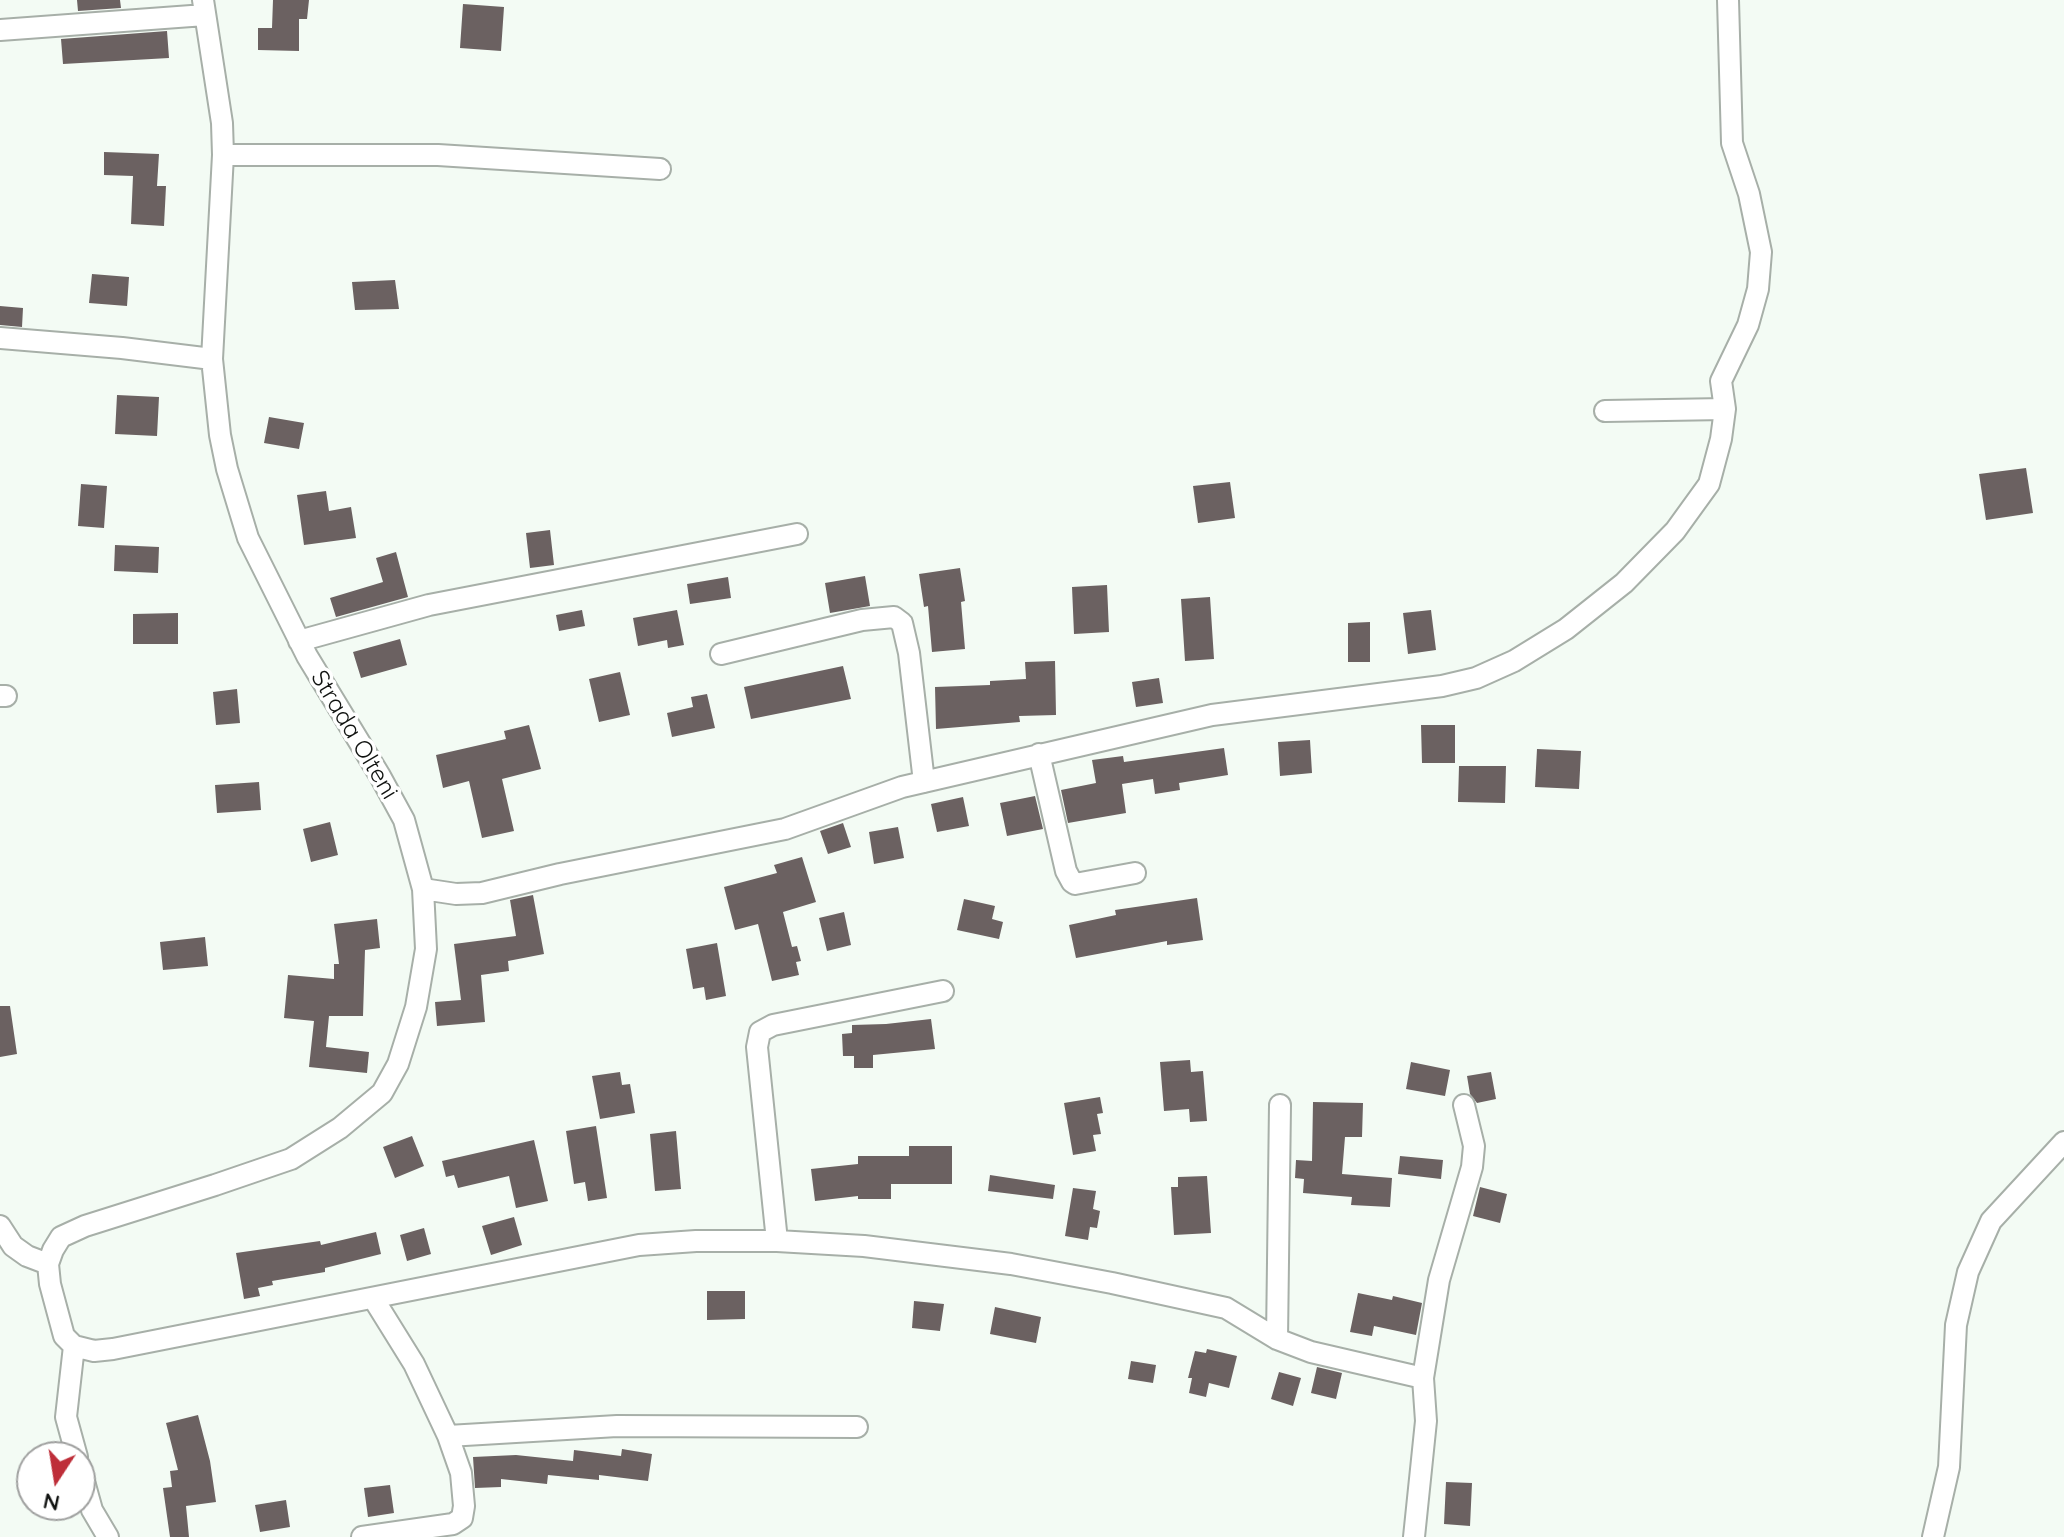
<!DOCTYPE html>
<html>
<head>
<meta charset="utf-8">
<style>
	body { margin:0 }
	#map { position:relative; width:2064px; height:1537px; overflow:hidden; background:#f3fbf4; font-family:Quicksand,sans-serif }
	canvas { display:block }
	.north { position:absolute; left:16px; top:1441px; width:80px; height:80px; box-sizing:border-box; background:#fff; border:2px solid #a0a1a0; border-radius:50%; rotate:192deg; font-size:22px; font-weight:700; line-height:32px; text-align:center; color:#111311 }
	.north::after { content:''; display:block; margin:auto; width:28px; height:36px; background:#be2e39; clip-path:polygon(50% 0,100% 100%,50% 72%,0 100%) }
</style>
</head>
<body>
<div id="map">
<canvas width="2064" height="1537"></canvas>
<div class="north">N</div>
</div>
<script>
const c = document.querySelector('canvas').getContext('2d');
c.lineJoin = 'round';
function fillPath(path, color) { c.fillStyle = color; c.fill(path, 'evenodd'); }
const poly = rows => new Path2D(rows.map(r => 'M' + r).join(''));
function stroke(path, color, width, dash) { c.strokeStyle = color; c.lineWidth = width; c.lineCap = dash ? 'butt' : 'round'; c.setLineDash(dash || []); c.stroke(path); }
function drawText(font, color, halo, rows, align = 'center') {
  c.font = font + ' Quicksand,sans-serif'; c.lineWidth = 7; c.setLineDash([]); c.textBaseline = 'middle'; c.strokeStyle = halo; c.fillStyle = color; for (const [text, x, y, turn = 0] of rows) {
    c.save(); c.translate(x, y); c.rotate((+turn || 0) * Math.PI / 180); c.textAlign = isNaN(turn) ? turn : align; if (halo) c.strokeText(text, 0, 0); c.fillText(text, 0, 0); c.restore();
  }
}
fillPath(poly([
	[77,0,120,0,121,8,78,11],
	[273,0,309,0,307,19,299,19,299,51,258,50,258,28,272,28],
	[463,4,504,7,501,51,460,48],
	[167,31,169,58,63,64,61,39],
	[104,152,159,154,157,186,166,186,164,226,131,224,133,176,104,175],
	[92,274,129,277,127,306,89,303],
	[395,280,399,309,355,310,352,282],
	[0,306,23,308,22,327,0,325],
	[117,395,159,397,157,436,115,434],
	[269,417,304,423,299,449,264,443],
	[2026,468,2033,513,1986,520,1979,474],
	[1230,482,1235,518,1198,523,1193,486],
	[81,484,107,486,104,528,78,526],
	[326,491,329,511,351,507,356,538,304,545,297,495],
	[550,530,554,565,530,568,526,533],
	[115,545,159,547,158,573,114,571],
	[396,552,408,597,336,617,330,598,383,582,376,558],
	[960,568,965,601,961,602,965,649,932,652,928,606,924,607,919,574],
	[865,576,870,606,830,613,825,583],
	[728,577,731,598,690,604,687,584],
	[1107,585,1109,632,1074,634,1072,587],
	[1210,597,1214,659,1185,661,1181,599],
	[582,610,585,626,559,631,556,615],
	[677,610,684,645,668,648,667,640,638,646,633,618],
	[1431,610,1436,650,1408,654,1403,613],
	[178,613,178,644,133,644,133,614],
	[1370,622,1370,662,1348,662,1348,623],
	[400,639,407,665,361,678,353,652],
	[1055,661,1056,715,1019,716,1020,722,936,729,935,687,990,685,990,681,1026,679,1025,662],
	[843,666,851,699,751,719,744,687],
	[620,672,630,715,599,722,589,679],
	[1159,678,1163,703,1136,707,1132,682],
	[237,689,240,723,216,725,213,692],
	[707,694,715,728,672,737,667,713,693,707,691,697],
	[529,725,541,769,502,779,514,831,482,838,469,781,443,788,436,755,506,739,504,731],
	[1421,725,1455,725,1455,763,1422,763],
	[1310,740,1312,773,1280,776,1278,742],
	[1224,748,1228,775,1179,783,1180,790,1155,794,1153,779,1122,784,1126,813,1068,823,1061,790,1096,783,1092,760,1123,756,1124,762],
	[1537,749,1581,751,1579,789,1535,787],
	[1459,766,1506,766,1505,803,1458,802],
	[259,782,261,810,217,813,215,785],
	[1035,796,1043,829,1007,836,1000,803],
	[963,797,969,826,937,832,931,804],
	[330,822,338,855,311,862,303,829],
	[843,823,851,847,828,854,820,831],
	[898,827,904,858,874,864,869,832],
	[802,857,816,902,783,912,792,947,797,946,801,961,796,962,799,975,772,981,758,924,735,930,724,887,777,873,774,865],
	[533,895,544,954,508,961,509,971,481,975,485,1022,437,1026,435,1002,461,1000,454,944,516,936,510,900],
	[1197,898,1203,940,1167,945,1167,941,1076,958,1069,925,1116,915,1115,910],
	[964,899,995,906,992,919,1003,922,999,939,957,930],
	[844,912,851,945,827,951,819,918],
	[377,919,380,948,365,950,363,1016,329,1016,326,1047,369,1052,367,1073,309,1067,314,1021,284,1018,288,975,334,979,334,964,339,964,334,924],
	[205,937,208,966,163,970,160,942],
	[717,943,726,996,706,1000,704,987,693,989,686,949],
	[0,1006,10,1006,17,1054,0,1057],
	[931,1019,935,1049,873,1055,873,1068,854,1068,854,1056,843,1056,842,1034,852,1033,852,1025,886,1024],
	[1190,1060,1191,1072,1203,1071,1207,1121,1190,1122,1189,1109,1164,1111,1160,1062],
	[1411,1062,1450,1070,1445,1096,1406,1089],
	[620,1072,622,1085,630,1084,635,1113,600,1119,592,1076],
	[1491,1072,1496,1099,1477,1103,1470,1094,1467,1076],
	[1100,1097,1103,1113,1097,1114,1101,1134,1093,1135,1096,1151,1073,1155,1064,1103],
	[1313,1102,1363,1103,1362,1137,1345,1137,1342,1174,1392,1178,1390,1207,1351,1205,1352,1197,1303,1193,1304,1179,1295,1178,1296,1160,1312,1161],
	[596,1126,607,1198,588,1201,585,1182,574,1184,566,1131],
	[676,1131,681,1189,655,1191,650,1134],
	[412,1136,424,1166,395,1178,383,1147],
	[534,1140,548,1201,516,1208,509,1176,458,1188,454,1175,446,1177,442,1161],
	[909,1146,952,1146,952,1184,891,1184,891,1199,858,1199,858,1196,815,1201,811,1169,858,1164,858,1156,909,1156],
	[1400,1156,1443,1160,1441,1179,1398,1174],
	[990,1175,1055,1185,1053,1199,988,1191],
	[1207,1176,1211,1233,1174,1235,1171,1187,1178,1187,1178,1177],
	[1480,1187,1507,1194,1500,1223,1473,1216],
	[1073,1188,1096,1191,1093,1209,1100,1211,1097,1228,1090,1227,1088,1240,1065,1236],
	[514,1217,522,1245,491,1255,482,1226],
	[424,1228,431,1254,407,1261,400,1235],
	[376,1232,381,1254,325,1268,325,1272,272,1281,273,1285,258,1288,260,1296,244,1299,236,1253,320,1241,321,1245],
	[707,1291,745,1291,745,1319,707,1320],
	[1358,1293,1392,1300,1393,1296,1422,1303,1416,1335,1374,1326,1372,1336,1350,1332],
	[914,1301,944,1304,940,1331,912,1328],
	[995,1307,1041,1317,1036,1343,990,1334],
	[1207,1349,1237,1356,1229,1388,1209,1383,1206,1397,1189,1393,1192,1378,1188,1378,1195,1351,1206,1353],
	[1131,1361,1156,1365,1153,1383,1128,1379],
	[1317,1367,1342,1373,1336,1399,1311,1393],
	[1279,1372,1301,1378,1293,1406,1271,1399],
	[198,1415,210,1461,216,1502,186,1506,189,1537,170,1537,163,1488,172,1487,170,1471,178,1470,166,1423],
	[622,1449,652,1454,648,1481,599,1475,599,1480,548,1475,547,1484,501,1479,501,1487,475,1488,473,1457,516,1455,573,1461,574,1450,621,1456],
	[1446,1482,1472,1483,1470,1526,1444,1524],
	[390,1485,394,1513,368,1517,364,1488],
	[286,1500,290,1527,260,1532,255,1505]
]), '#6b6161');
const minor = poly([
	[203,0,222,123,223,155,212,359,220,435,227,469,248,538,307,656,380,776,404,820,423,889,426,949,416,1007,398,1064,382,1093,340,1128,291,1159,215,1185,85,1226,61,1237,53,1250,48,1264,50,1284,64,1336,74,1346,94,1351,113,1349,639,1245,696,1241,777,1241,864,1246,1011,1264,1112,1283,1226,1308,1277,1339,1311,1352,1423,1378],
	[0,30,205,15],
	[223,155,438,155,660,169],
	[0,338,122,348,212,359],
	[1605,411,1725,409],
	[299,641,429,605,797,534],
	[721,654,862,620,894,617,902,623,909,653,924,782],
	[0,696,6,696],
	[1039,754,1066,871,1072,882,1075,884,1135,873],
	[423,889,456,894,482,893,560,874,785,829,902,787,1212,715,1442,686,1476,678,1514,661,1566,629,1624,583,1675,531,1709,484,1721,439,1725,409,1721,381,1748,325,1758,289,1761,252,1749,194,1732,143,1728,0],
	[0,1226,13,1246,27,1256,48,1264],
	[777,1241,757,1047,760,1032,773,1025,943,991],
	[1277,1339,1280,1105],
	[74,1346,66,1417,77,1457],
	[448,1436,617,1426,857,1427],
	[80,1467,92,1510,108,1537],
	[362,1537,453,1524,462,1518,464,1506,461,1473,448,1436,414,1364,373,1298],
	[1414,1537,1426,1421,1423,1378,1439,1280,1472,1167,1474,1146,1464,1105],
	[1933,1537,1949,1467,1956,1325,1968,1272,1991,1221,2064,1142]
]);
stroke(minor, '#a7afa8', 24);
stroke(minor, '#fff', 20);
drawText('24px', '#111311', '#fff', [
	["Strada Olteni",354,735,59]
]);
</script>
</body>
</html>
